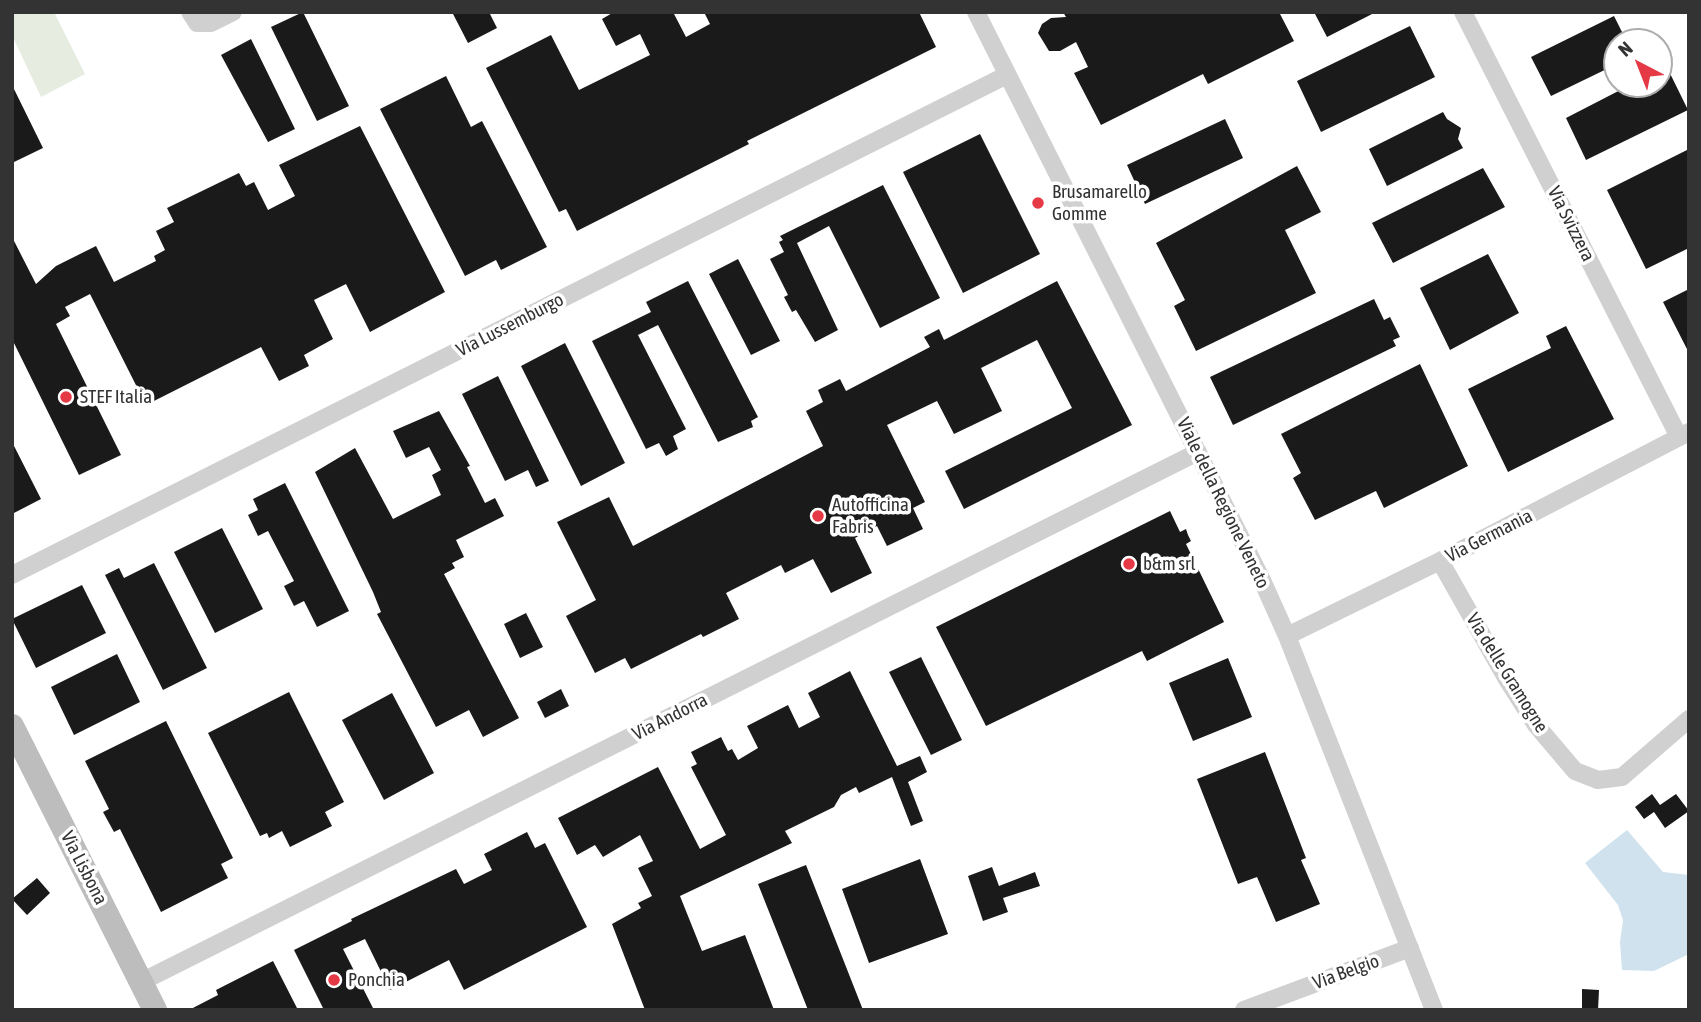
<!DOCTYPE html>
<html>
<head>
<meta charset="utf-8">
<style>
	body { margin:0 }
	#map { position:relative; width:1701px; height:1022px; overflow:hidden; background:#fff; font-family:"Asap Condensed",sans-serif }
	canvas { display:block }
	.frame { position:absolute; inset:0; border:14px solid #333; pointer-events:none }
	.north { position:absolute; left:1603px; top:28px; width:70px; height:70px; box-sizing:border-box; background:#fff; border:2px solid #adadad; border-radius:50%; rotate:318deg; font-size:19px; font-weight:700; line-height:28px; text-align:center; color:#333 }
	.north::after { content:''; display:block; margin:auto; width:24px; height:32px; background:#e63946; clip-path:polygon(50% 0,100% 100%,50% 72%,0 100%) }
</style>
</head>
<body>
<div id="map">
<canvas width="1701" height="1022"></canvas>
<div class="frame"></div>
<div class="north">N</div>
</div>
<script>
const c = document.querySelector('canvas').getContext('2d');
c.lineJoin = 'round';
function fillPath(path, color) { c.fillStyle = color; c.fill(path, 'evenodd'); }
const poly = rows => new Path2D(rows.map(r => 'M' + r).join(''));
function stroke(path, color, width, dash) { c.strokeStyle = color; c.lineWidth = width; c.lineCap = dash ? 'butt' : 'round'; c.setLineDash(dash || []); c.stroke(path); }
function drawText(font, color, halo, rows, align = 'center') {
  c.font = font + ' "Asap Condensed",sans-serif'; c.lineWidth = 7; c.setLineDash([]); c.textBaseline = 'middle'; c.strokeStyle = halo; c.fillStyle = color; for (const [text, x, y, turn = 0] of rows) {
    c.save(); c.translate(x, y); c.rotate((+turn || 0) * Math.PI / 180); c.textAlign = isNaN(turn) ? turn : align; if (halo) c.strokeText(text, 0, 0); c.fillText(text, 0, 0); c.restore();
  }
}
fillPath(poly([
	[12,12,54,12,85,74,41,97,12,35]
]), '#e6ecdf');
fillPath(poly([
	[1627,830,1663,872,1689,875,1689,954,1654,971,1622,970,1620,942,1623,920,1618,905,1585,863]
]), '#cfe2ee');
fillPath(poly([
	[303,12,349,106,317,121,271,27],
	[452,12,489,12,497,28,468,43],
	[614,12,673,12,686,37,710,24,704,12,919,12,936,47,747,141,749,144,577,231,566,209,559,212,486,68,551,35,579,90,650,55,640,34,616,46,602,19],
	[1063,12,1279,12,1294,41,1208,84,1203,74,1101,125,1074,73,1088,67,1076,42,1060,51,1049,51,1038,33,1042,24,1051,18,1066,17],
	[1314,12,1376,12,1327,37],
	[1614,16,1627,42,1617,42,1617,64,1551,96,1531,57],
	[1410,26,1435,77,1321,132,1297,81],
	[251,39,295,129,268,142,221,55],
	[1659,51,1688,110,1586,160,1566,118,1632,84,1659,84],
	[446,76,471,127,482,121,547,247,501,270,496,260,465,276,380,109],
	[12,85,43,148,12,163],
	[1443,112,1447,119,1461,128,1458,139,1463,148,1387,186,1369,149],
	[1225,119,1243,158,1145,204,1127,165],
	[360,126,445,292,370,332,346,284,314,300,333,339,304,355,309,366,279,381,261,347,146,405,90,294,65,307,70,316,56,324,121,455,79,475,12,339,12,237,36,284,56,266,96,246,114,282,156,261,154,256,165,250,156,231,174,222,167,208,239,173,246,186,254,182,268,210,295,196,279,165],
	[980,134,1040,254,963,293,903,172],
	[1689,149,1689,248,1646,269,1607,190],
	[1297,166,1321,212,1285,230,1316,293,1196,351,1174,306,1185,300,1156,243],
	[1483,168,1505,207,1393,263,1372,223],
	[883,185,940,298,880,328,829,226,797,243,838,330,815,342,796,310,792,312,784,297,788,295,770,259,784,252,779,242,783,240,780,236],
	[1488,254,1519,313,1450,350,1420,288],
	[738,259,780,341,751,355,709,274],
	[688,281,758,417,751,421,753,427,718,442,658,325,638,335,686,429,673,436,678,449,666,456,659,443,646,449,592,341,651,312,646,302],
	[1057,281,1132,425,964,509,945,471,1072,408,1037,340,981,368,1002,411,954,434,937,401,887,425,925,502,913,508,923,529,887,546,877,526,855,538,872,573,831,593,813,559,785,573,781,565,726,593,739,619,703,637,701,634,631,669,625,658,595,673,566,616,596,600,557,522,609,497,633,546,823,446,806,411,823,402,818,390,840,379,846,391,930,347,924,337,939,329,944,340],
	[1689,289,1689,353,1663,302],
	[1374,299,1384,320,1390,317,1400,337,1393,340,1396,346,1233,425,1210,377],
	[1566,326,1614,419,1508,472,1468,389,1551,348,1546,336],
	[565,343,625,463,581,486,521,366],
	[1420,364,1468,466,1384,508,1376,491,1315,520,1293,478,1301,473,1281,434],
	[498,376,549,481,536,487,528,470,505,481,462,394],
	[439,411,470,466,467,467,485,503,495,498,504,516,456,540,464,557,452,563,455,568,444,574,519,718,483,737,469,710,436,727,377,614,381,612,373,592,315,472,355,448,393,519,441,495,432,475,441,470,429,447,406,458,393,431],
	[12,442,41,499,12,514],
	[285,483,349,611,317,627,304,601,294,606,284,586,294,581,268,531,258,536,248,515,258,510,253,499],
	[1170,511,1180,532,1186,529,1188,535,1191,541,1186,544,1224,622,1147,661,1142,651,986,726,936,627],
	[222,528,263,609,215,633,174,552],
	[154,563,207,668,163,690,105,575,119,568,124,578],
	[82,585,106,633,36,668,12,619],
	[526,613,543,647,520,658,504,624],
	[117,654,140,702,74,735,51,687],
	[921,657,962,740,931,755,889,672],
	[1228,658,1252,717,1193,741,1169,683],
	[850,671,897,766,920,756,927,772,908,782,923,821,911,826,892,777,859,793,856,787,841,795,834,807,785,831,792,843,680,896,702,951,745,935,774,1010,645,1010,612,924,641,908,638,903,652,896,638,868,653,861,640,835,603,857,595,845,577,855,558,818,658,767,700,849,726,835,691,767,697,764,691,752,721,737,728,751,732,749,738,760,758,748,747,726,788,705,799,728,820,717,808,693],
	[561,689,569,706,545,718,537,702],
	[289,692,344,802,325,812,332,826,290,847,282,831,269,838,267,833,260,836,208,733],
	[392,693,434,773,384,800,342,720],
	[166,721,233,858,221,864,228,878,161,912,120,829,114,832,103,812,109,809,85,761],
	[1265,752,1306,858,1301,860,1320,904,1276,922,1257,877,1238,884,1197,779],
	[1652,794,1660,805,1676,794,1689,811,1665,828,1654,812,1644,819,1635,807],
	[527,832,535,848,545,843,587,927,464,990,449,960,390,990,365,939,343,949,374,1010,324,1010,294,950,352,921,351,919,456,869,464,884,492,870,484,854],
	[920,859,948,934,869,963,842,889],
	[806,865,863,1010,808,1010,758,884],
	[992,867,999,886,1035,872,1040,886,1003,898,1008,912,983,921,968,876],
	[37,878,50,893,27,915,12,899],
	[273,961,298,1010,189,1010,218,995,216,990],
	[1582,989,1599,990,1598,1010,1582,1010]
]), '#1a1a1a');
stroke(poly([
	[190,12,197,23,211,23,233,12],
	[976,12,1261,578,1287,636,1434,1010],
	[1463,12,1679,437],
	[1440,561,1508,681,1536,725,1575,771,1598,780,1622,777,1689,719],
	[12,575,1007,75],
	[1287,636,1440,561,1689,432],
	[141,982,1198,452],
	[1244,1010,1410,948]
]), '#d0d0d0', 18);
stroke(poly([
	[12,726,155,1010]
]), '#bdbdbd', 24);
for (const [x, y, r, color] of [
	[1038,203,7,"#e63946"],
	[66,397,7,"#e63946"],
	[818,516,7,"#e63946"],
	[1129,564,7,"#e63946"],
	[334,980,7,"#e63946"]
]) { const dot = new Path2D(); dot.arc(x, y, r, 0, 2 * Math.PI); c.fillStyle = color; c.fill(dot); stroke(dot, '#fff', 2.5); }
drawText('19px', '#333', '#fff', [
	["Brusamarello",1052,192],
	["Gomme",1052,214],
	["STEF Italia",80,397],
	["Autofficina",832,505],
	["Fabris",832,527],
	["b&m srl",1143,564],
	["Ponchia",348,980]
], 'left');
drawText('19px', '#333', '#fff', [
	["Via Svizzera",1571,224,63],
	["Via Lussemburgo",510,325,-27],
	["Viale della Regione Veneto",1223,503,64],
	["Via Germania",1489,536,-27],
	["Via delle Gramogne",1507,673,58],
	["Via Andorra",670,717,-27],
	["Via Lisbona",84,868,63],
	["Via Belgio",1346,972,-20]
]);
</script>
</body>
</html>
